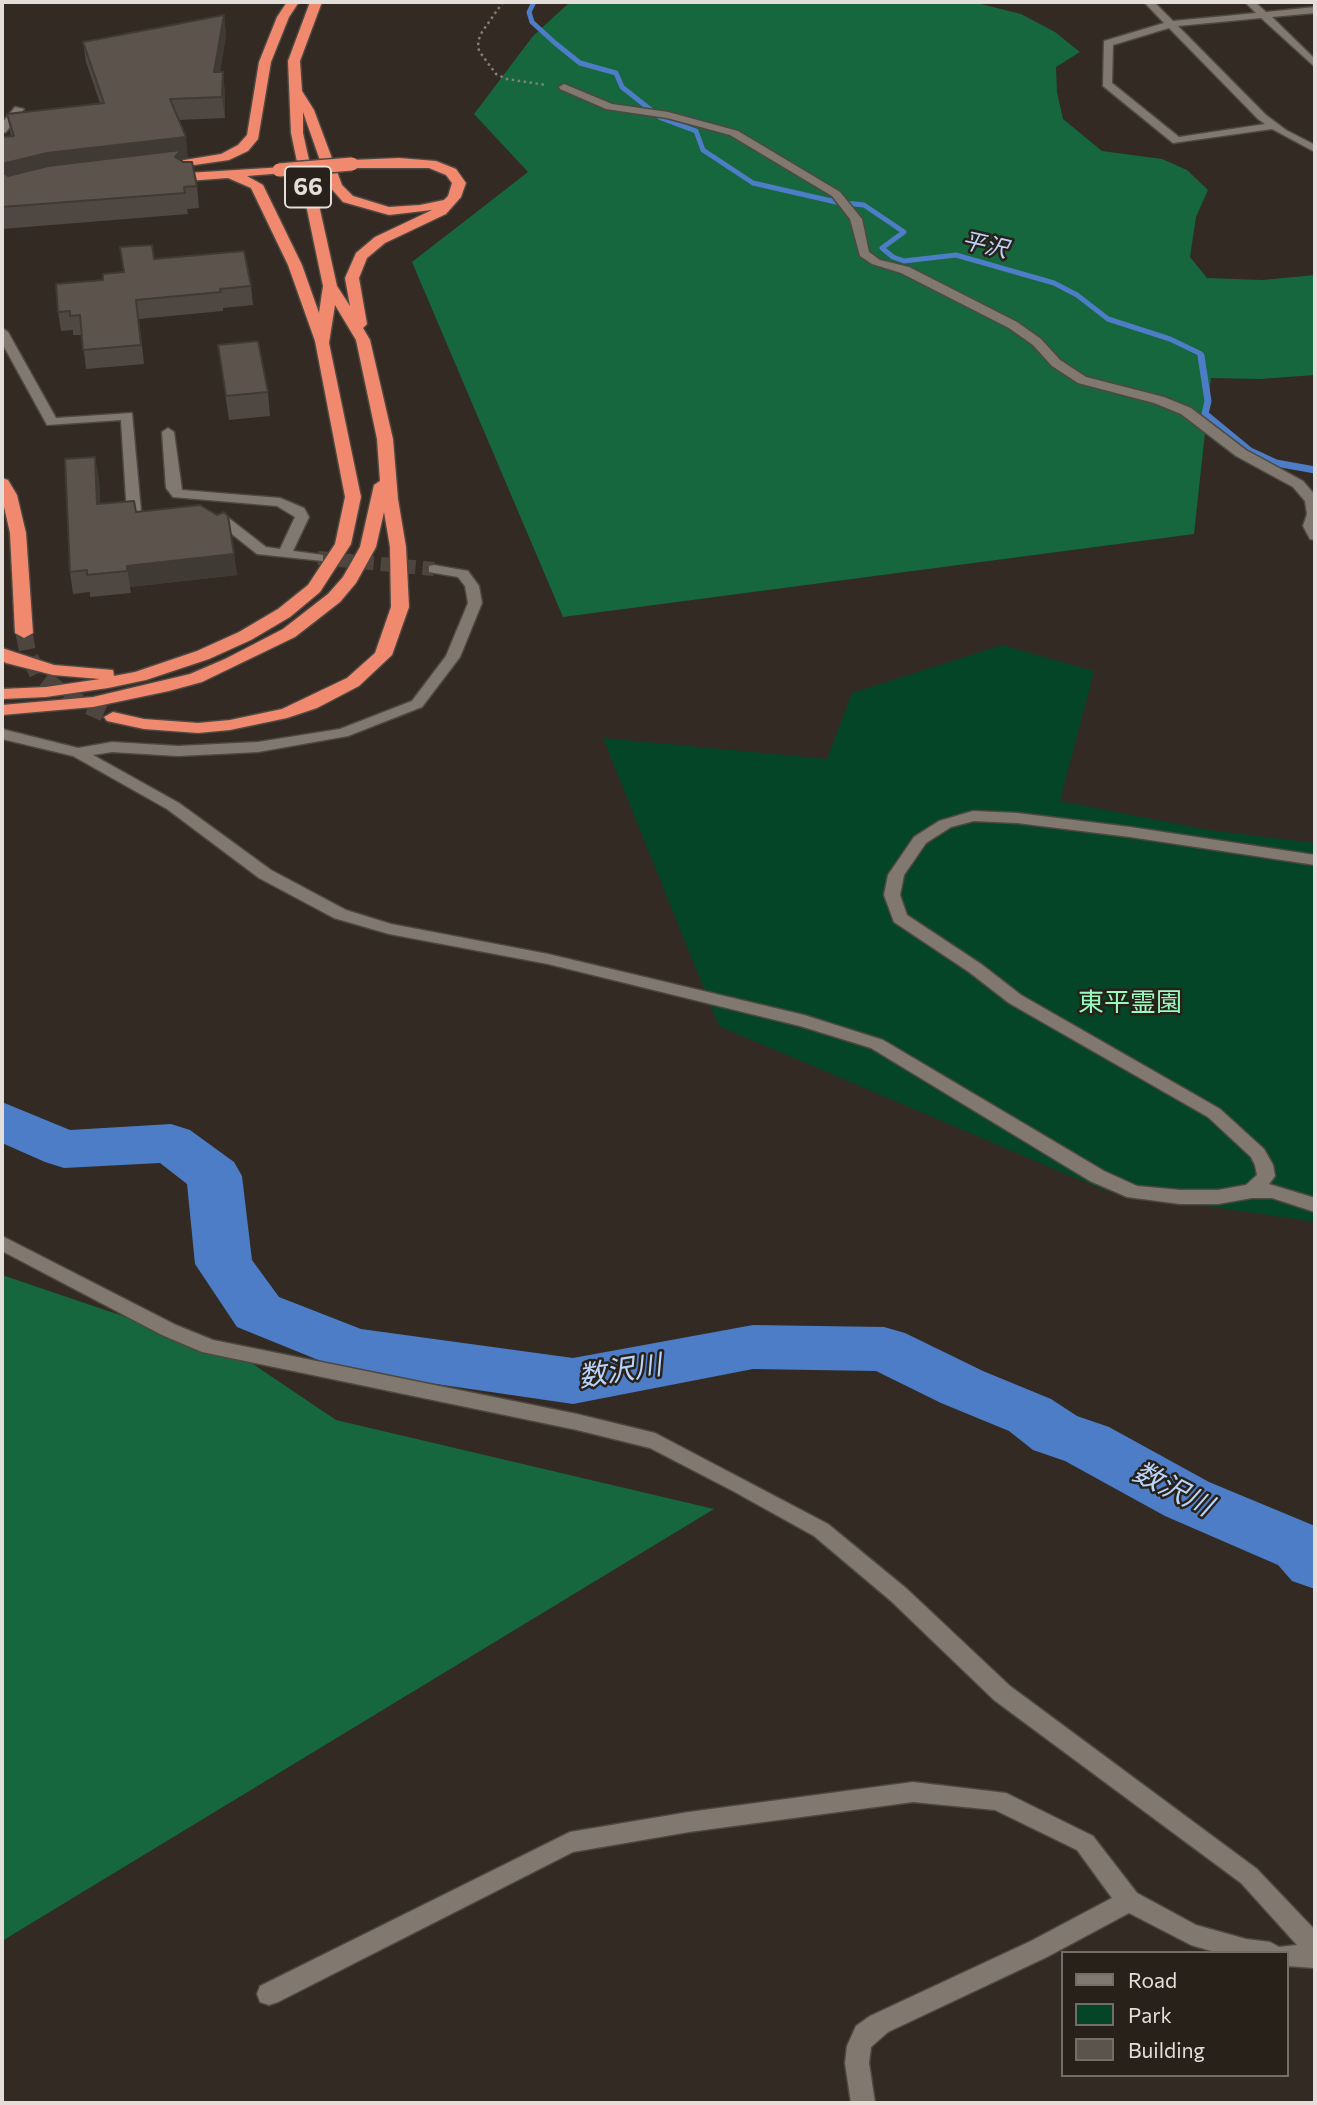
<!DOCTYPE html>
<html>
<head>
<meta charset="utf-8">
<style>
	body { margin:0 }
	#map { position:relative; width:1317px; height:2105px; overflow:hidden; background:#322a23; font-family:Commissioner,sans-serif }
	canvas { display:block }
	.frame { position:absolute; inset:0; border:4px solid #e3deda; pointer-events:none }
	.legend { position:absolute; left:1061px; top:1951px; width:228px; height:126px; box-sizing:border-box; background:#28211a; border:2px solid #736d67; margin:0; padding:9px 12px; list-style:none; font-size:21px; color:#e3deda }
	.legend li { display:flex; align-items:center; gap:14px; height:35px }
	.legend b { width:35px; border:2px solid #736d67 }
</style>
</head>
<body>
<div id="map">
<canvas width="1317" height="2105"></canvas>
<div class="frame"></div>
<ul class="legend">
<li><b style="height:9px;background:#817970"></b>Road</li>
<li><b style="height:19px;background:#054527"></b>Park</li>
<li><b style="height:19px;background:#5c534c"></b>Building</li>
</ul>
</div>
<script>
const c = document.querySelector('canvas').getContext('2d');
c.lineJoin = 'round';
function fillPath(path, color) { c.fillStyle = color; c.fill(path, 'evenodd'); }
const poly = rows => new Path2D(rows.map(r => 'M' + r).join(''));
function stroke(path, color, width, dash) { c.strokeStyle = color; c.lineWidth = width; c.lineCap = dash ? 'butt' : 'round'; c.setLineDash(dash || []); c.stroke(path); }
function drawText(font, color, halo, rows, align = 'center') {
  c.font = font + ' Commissioner,"Noto Sans JP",sans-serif'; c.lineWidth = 5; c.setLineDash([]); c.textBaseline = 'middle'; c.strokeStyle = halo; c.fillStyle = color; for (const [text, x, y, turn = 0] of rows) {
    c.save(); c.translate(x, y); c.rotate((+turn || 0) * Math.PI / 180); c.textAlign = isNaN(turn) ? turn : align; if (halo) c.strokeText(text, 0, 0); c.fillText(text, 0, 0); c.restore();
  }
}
fillPath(poly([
	[1002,645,1094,671,1060,801,1208,830,1315,843,1315,1222,1106,1191,719,1026,603,738,827,759,852,693]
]), '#054527');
fillPath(poly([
	[570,2,973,2,1021,14,1055,32,1080,52,1056,67,1057,92,1063,119,1102,151,1162,159,1187,170,1208,190,1196,217,1190,257,1207,278,1263,280,1315,275,1315,375,1260,379,1211,378,1194,534,563,617,412,262,528,172,474,114,533,36],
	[2,1275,241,1356,336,1420,714,1509,2,1941]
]), '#16663e');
stroke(poly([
	[534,2,529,12,532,22,555,43,580,63,616,73,622,87,661,118,696,131,703,150,753,183,836,202,864,205,904,232,882,248,893,257,904,261,956,255,1054,283,1077,295,1108,319,1170,339,1201,354,1202,358]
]), '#4c7dc6', 5);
stroke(poly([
	[1201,356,1208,401,1205,414,1250,451,1276,463,1315,470]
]), '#4c7dc6', 7);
fillPath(poly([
	[2,1102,70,1130,171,1124,190,1130,234,1162,242,1176,252,1260,279,1297,361,1329,573,1358,753,1325,884,1327,905,1333,983,1371,1051,1399,1077,1416,1109,1427,1209,1482,1315,1526,1315,1589,1292,1581,1278,1565,1165,1516,1065,1461,1033,1450,1009,1431,941,1403,876,1371,753,1369,573,1404,354,1372,333,1366,237,1327,195,1264,187,1184,160,1163,64,1168,45,1162,2,1143,2,1102]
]), '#4c7dc6');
stroke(poly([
	[318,558,434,569]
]), '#4d453e', 14, [14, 7]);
stroke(poly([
	[24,633,28,654,38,674,68,697,113,717]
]), '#4d453e', 17, [17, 9]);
const minor = poly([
	[1144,2,1154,2,1173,21,1256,13,1245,2,1255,2,1266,12,1315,7,1315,13,1272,17,1315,59,1315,67,1261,18,1178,26,1266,115,1286,130,1315,145,1315,152,1272,129,1173,143,1103,86,1104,41,1164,23,1144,2],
	[1169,28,1258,119,1265,124,1179,137,1112,83,1113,45,1169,28],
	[564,84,612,104,668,112,738,131,840,192,862,219,869,252,880,260,909,267,1017,322,1041,339,1060,360,1086,377,1164,397,1191,408,1246,450,1303,481,1315,495,1315,540,1310,539,1303,526,1307,514,1305,501,1293,487,1236,456,1181,414,1154,403,1078,383,1052,366,1033,345,1009,328,901,273,872,264,860,256,850,219,832,196,730,135,667,118,606,109,560,89,559,87,564,84],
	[15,107,24,109,6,132,2,133,2,123,15,107],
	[2,328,8,332,56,418,132,413,141,511,148,512,148,518,134,518,127,514,121,420,47,425,2,343,2,328],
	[168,428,174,432,182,490,280,498,304,508,309,517,293,551,323,555,323,561,257,554,218,523,205,522,203,519,210,515,226,516,266,547,280,549,295,517,277,506,173,497,166,488,162,432,168,428],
	[434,565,468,571,479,586,482,603,460,657,422,707,348,736,258,752,178,756,112,752,93,755,179,803,271,870,346,910,391,924,548,954,804,1015,883,1040,1104,1171,1137,1186,1180,1190,1218,1190,1246,1185,1257,1175,1255,1165,1251,1157,1208,1117,1009,1003,969,972,894,922,884,895,888,875,914,837,939,821,973,811,1017,813,1130,827,1315,855,1315,865,1130,837,1017,823,974,821,951,827,926,843,904,875,900,895,907,915,981,964,1021,995,1220,1109,1264,1149,1273,1165,1275,1176,1269,1184,1315,1198,1315,1212,1272,1198,1252,1198,1218,1204,1180,1204,1127,1197,1090,1181,871,1048,800,1026,548,964,389,934,334,918,259,878,167,809,73,756,2,739,2,729,78,748,112,742,178,746,258,742,340,729,412,701,446,656,468,603,465,586,458,577,429,572,429,566,434,565],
	[2,1236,176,1325,213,1340,577,1414,655,1433,828,1524,907,1589,1010,1686,1257,1869,1315,1930,1315,1968,1287,1966,1287,1953,1218,1953,1191,1945,1129,1913,1047,1957,888,2032,871,2047,869,2063,875,2103,851,2103,845,2063,847,2046,856,2026,870,2016,1031,1941,1112,1898,1077,1850,995,1810,913,1802,689,1832,573,1852,278,2002,269,2005,260,2002,257,1994,260,1986,570,1832,689,1812,913,1782,1006,1793,1093,1836,1137,1893,1196,1925,1246,1939,1270,1942,1279,1947,1297,1945,1241,1883,994,1700,891,1601,814,1536,733,1491,650,1448,577,1430,202,1352,162,1335,2,1251,2,1236]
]);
const highway = poly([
	[287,2,299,2,289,17,271,62,258,139,248,151,229,160,160,170,160,164,221,154,238,145,247,135,259,62,277,17,287,2],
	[310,2,322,2,300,61,302,91,314,110,342,185,353,196,389,207,420,205,444,200,448,196,452,183,446,175,429,168,352,168,345,164,352,160,399,158,436,161,456,169,466,183,461,197,446,214,385,243,367,258,359,278,367,324,363,328,370,340,393,439,398,499,406,547,409,607,392,655,359,686,317,708,287,718,230,730,198,733,144,729,107,721,104,717,113,712,144,719,198,723,230,720,282,709,347,678,375,653,391,607,390,547,384,512,376,547,356,583,340,602,295,637,202,682,169,691,93,707,2,715,2,705,93,697,190,674,225,659,283,629,328,594,343,577,360,547,374,485,380,481,377,439,356,340,335,305,329,343,361,497,351,544,320,592,290,617,251,640,209,659,146,680,108,688,46,697,2,699,2,689,46,687,100,679,53,675,6,663,2,660,2,648,54,665,113,670,114,676,135,672,197,651,239,632,278,609,308,585,335,544,345,497,315,341,288,265,251,188,228,178,187,181,180,177,187,173,284,167,284,173,247,176,263,185,302,265,319,313,323,286,291,133,288,61,310,2],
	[303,112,329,186,343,202,389,215,432,210,375,237,356,253,345,278,350,306,337,286,303,133,303,112],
	[2,478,8,480,17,495,26,533,33,633,24,638,15,633,10,533,2,498,2,478]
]);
stroke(minor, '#4e4842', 3);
stroke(highway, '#4e4842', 3);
stroke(poly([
	[503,2,482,32,478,41,479,51,496,74,507,79,546,85]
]), '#847d78', 2.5, [2.5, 3.5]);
fillPath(minor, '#817970');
fillPath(highway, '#f0896d');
const highwayBridge = poly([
	[279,170,352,164]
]);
stroke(highwayBridge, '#4e4842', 16, []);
stroke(highwayBridge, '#f0896d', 13);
fillPath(poly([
	[224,15,226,35,220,72,225,92,225,118,179,120,188,158,182,159,183,162,197,186,199,208,187,209,188,214,2,229,2,137,11,136,7,114,100,103,86,62,83,42],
	[154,259,251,286,253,305,223,308,223,311,139,319,144,364,86,369,82,335,73,335,73,330,61,331,58,312,103,280],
	[218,345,268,392,270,416,229,420],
	[99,478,100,504,136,512,234,554,237,575,130,587,131,593,90,597,90,592,73,594,70,572]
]), '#4f4741');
fillPath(poly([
	[224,15,226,35,216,93,214,72],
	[223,72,225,92,225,118,222,97],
	[186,137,188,158,182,159,184,172,2,191,2,164,47,153],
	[95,457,99,478,101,526,97,504],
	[234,554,237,575,130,587,131,593,127,566]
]), '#403a35');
const building = poly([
	[224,15,214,72,223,72,222,97,170,99,186,137,47,153,2,164,2,137,14,136,7,114,104,103,83,42,224,15],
	[181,150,175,157,183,162,192,162,197,186,184,187,185,193,2,207,2,172,8,176,48,166,181,150],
	[152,245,154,259,244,251,251,286,220,289,221,292,136,300,141,345,83,350,80,315,70,316,70,311,58,312,56,284,103,280,103,274,124,272,120,247,152,245],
	[258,341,268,392,226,396,218,345,258,341],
	[95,457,97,504,134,501,136,512,200,505,217,515,224,512,228,516,234,554,127,566,127,571,87,575,87,570,70,572,65,459,95,457]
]);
fillPath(building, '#5c534c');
stroke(building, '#403a35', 2);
drawText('italic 23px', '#b9d4fb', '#28211a', [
	["平沢",985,245,13]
]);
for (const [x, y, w] of [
	[308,187,46]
]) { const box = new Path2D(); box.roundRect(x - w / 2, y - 20.5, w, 41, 5); c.fillStyle = '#28211a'; c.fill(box); stroke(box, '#e3deda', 2); }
drawText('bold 24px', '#e3deda', null, [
	["66",308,187]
]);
drawText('26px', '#99fabf', '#28211a', [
	["東平霊園",1130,1002]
]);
drawText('italic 28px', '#b9d4fb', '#28211a', [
	["数沢川",620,1371,-9],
	["数沢川",1173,1489,27]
]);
</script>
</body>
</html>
